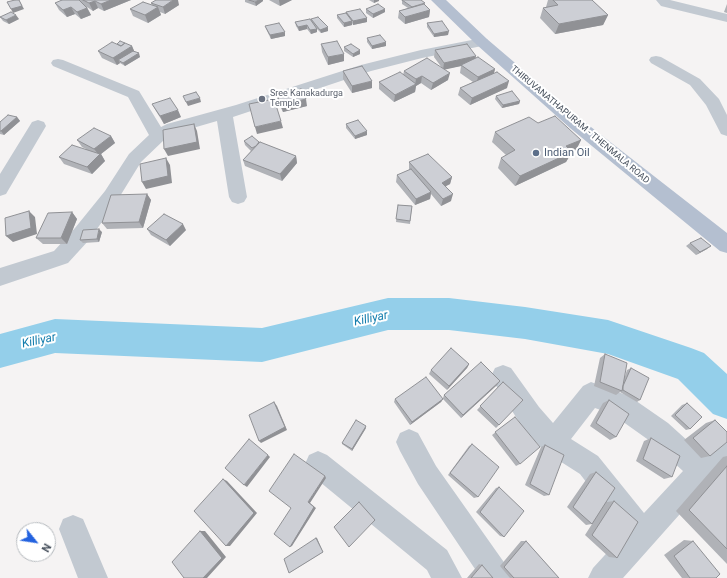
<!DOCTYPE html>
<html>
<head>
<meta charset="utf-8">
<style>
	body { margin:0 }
	#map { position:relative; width:727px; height:578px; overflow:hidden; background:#f5f3f3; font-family:Roboto,sans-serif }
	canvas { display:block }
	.north { position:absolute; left:16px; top:522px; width:40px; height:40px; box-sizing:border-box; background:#fff; border:1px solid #b7bbbf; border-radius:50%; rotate:120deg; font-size:11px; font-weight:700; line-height:16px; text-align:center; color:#4b5460 }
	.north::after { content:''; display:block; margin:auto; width:14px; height:18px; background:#2362df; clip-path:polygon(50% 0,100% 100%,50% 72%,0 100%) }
</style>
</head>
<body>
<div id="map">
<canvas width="727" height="578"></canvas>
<div class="north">N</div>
</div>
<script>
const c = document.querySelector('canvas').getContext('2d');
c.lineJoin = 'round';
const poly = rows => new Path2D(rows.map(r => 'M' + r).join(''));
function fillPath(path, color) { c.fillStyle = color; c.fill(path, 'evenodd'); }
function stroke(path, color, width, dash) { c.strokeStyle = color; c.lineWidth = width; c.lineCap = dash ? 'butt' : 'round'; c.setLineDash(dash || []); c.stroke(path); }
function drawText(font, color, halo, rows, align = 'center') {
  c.font = font + ' Roboto,sans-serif'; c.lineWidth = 4; c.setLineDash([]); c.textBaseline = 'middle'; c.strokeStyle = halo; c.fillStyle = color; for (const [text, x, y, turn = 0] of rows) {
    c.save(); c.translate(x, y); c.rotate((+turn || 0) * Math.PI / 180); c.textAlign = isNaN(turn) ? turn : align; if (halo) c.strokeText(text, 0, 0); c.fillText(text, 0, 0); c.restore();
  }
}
fillPath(poly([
	[388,298,449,298,525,307,608,320,691,348,704,353,727,374,727,419,713,414,678,379,608,354,525,339,449,330,388,330,262,362,55,353,0,368,0,334,55,319,262,328,388,298]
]), '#94cfea');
fillPath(poly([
	[656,0,670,0,727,14,727,22,661,6,656,0],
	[482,38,487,39,489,42,487,45,422,58,371,71,233,117,247,197,244,202,238,204,232,202,229,197,217,121,179,132,164,140,141,162,117,201,89,240,68,263,0,286,0,268,54,251,75,228,105,191,129,154,149,135,128,97,53,66,51,63,53,60,58,59,63,60,139,91,161,127,167,124,236,105,361,65,421,50,482,38],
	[656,56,661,57,700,79,719,99,727,115,727,136,721,134,706,105,690,85,651,63,649,60,651,57,656,56],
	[38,120,44,122,46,126,6,194,0,196,0,174,32,122,38,120],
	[503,365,511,368,539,407,553,423,583,386,591,382,629,396,668,423,700,452,709,443,718,439,727,443,727,472,720,469,623,578,588,578,593,568,625,533,580,474,544,451,521,425,495,384,491,376,495,368,503,365],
	[595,408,612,414,650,441,683,471,644,513,598,456,571,439,595,408],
	[409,429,418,433,436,466,508,568,513,578,481,578,418,484,400,451,396,442,400,433,409,429],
	[318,451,327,455,447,550,462,578,431,578,427,570,309,473,305,464,309,455,318,451],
	[73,515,83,519,108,578,78,578,59,529,63,519,73,515]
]), '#c2c9d1');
fillPath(poly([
	[431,0,446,0,487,39,582,120,727,233,727,253,720,251,570,128,477,45,431,0]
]), '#b4bfd0');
fillPath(poly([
	[62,0,131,0,104,11,98,8,93,11,87,7,91,15,81,19,75,14,67,17,59,10,55,3],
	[245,0,263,0,263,1,256,6,245,2],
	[269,0,292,0,280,6],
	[369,0,379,0,374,3],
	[402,0,430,10,429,17,405,24,398,18,399,11,408,8,402,4],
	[548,0,592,0,608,15,603,25,555,34,540,18,543,8,546,7],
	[151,3,179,5,165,14,160,12,161,15,148,23,133,16,130,9,152,5],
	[727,4,727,13,724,12],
	[366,9,385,9,385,12,373,18,366,13],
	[346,12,367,18,367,22,353,25,352,23,352,25,344,27,337,18,337,15,346,14],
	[0,17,19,19,9,24,3,21],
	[311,19,328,31,321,33,317,29,317,32,311,34,307,29,299,31,296,26,295,22,311,20],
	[427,23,448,35,434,37,427,27],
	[265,26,285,36,271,39,266,29],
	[367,38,386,46,372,49,367,42],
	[117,44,132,46,134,51,140,57,125,66,120,63,117,65,102,58,98,51],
	[321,44,344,61,328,65,322,52],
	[344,47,360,50,360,54,353,57,344,51],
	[435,50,476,59,495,69,494,73,507,88,470,105,458,95,460,88,473,82,460,73,461,66,444,69,448,80,431,90,421,83,416,86,415,92,394,102,379,89,379,82,403,75,404,71,442,68,434,57],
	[343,71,372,88,352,93,343,79],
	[277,95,307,106,283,112,278,102],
	[496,96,520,101,519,104,502,108,495,99],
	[152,104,181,117,164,124,156,111],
	[17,117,20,121,4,135,0,134,0,122],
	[538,123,581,140,576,150,572,152,566,162,515,186,498,168,501,158,506,155,492,142,495,132],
	[346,124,367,135,355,139,346,128],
	[111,136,115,143,101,154,105,161,92,174,64,164,59,157,86,149,82,147,77,140],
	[244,141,259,142,296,156,297,163,282,181,245,166,243,160,251,151,245,145],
	[409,162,452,177,450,184,446,186,451,201,441,206,431,194,430,199,415,205,396,182,397,175,409,170],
	[147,194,151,200,143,228,107,229,102,223],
	[398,205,412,206,410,224,396,222],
	[72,212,77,219,67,244,43,244,36,238],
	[147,229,186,230,170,246,151,235],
	[102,232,99,242,83,243,80,240],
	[690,243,707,249,696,255,686,246],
	[605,354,625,376,627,370,631,368,640,400,637,402,620,392,616,395,594,386,600,358],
	[469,364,467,368,447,390,429,374,431,370],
	[503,382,499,425,496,428,477,410],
	[497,385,461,418,443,399,441,402,410,425,394,402,395,399,443,398,444,395],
	[609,400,616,437,610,440,590,426,603,403],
	[687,403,690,429,686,430,671,416,682,405],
	[515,417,520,464,516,466,492,435],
	[715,420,710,456,701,458,684,440,706,423],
	[366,428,352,451,342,444,342,443],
	[651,438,672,477,664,479,636,461,644,441],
	[472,444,478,497,474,498,448,475,469,446],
	[545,445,549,495,544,496,525,485,541,447],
	[727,456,727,564,676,511,723,457],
	[596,472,607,502,614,501,617,558,609,557,585,535,592,524,586,525,567,507,590,474],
	[499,487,504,537,500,536,476,512,496,488],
	[684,540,693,541,716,578,682,578,664,555],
	[521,541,526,541,559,578,510,578,500,566],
	[479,564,482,565,493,578,467,578]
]), '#b0b2b7');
fillPath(poly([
	[19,0,24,9,13,13,11,9],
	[111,0,131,0,104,11,101,4],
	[173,0,178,0,179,5,165,14,163,7],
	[259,0,263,0,263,1,256,6,255,2],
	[279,0,292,0,280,6],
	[374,0,379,0,379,1,374,3],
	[95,1,98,8,93,11,89,3],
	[71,7,75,14,67,17,63,10],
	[158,7,161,15,148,23,145,15],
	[87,8,91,15,81,19,77,12],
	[385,9,385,12,373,18,373,14],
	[430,10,429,17,405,24,405,17],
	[16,15,19,19,9,24,6,20],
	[608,15,603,25,555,34,559,24],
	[367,18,367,22,353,25,353,21],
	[352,21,352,25,344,27,344,23],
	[307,25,307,29,299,31,298,27],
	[328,27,328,31,321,33,320,30],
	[317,29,317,32,311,34,310,30],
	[449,31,448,35,434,37,434,34],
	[285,32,285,36,271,39,270,35],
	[386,42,386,46,372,49,372,46],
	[132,46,135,53,118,60,120,63,117,65,113,58],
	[360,50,360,54,353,57,353,54],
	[139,53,140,57,125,66,123,63],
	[344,54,344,61,328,65,328,57],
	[476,56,475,63,443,70,444,63],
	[495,69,493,76,476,85,478,77],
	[450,73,448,80,431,90,433,83],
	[422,76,421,83,416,86,415,92,394,102,395,95,415,85,416,79],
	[372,81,372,88,352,93,352,86],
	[509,81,507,88,470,105,472,98],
	[200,98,201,102,188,106,186,102],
	[306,99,307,106,283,112,281,105],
	[520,101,519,104,502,108,503,105],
	[178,110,181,117,164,124,160,116],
	[17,117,20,121,4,135,1,131],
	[281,121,283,128,257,134,255,127],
	[194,124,197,131,200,149,168,156,164,149],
	[367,131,367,135,355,139,355,136],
	[111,136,115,143,101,154,105,161,92,174,87,167,99,155,94,149],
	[581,140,576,150,560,156,566,146],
	[572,152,566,162,515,186,520,176],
	[296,156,297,163,282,181,280,174],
	[166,158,170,165,172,183,146,189,142,182],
	[452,177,450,184,440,189,442,183],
	[431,192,430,199,415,205,416,199],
	[147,194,151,200,143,228,139,222],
	[453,194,451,201,441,206,443,199],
	[29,211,35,217,37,234,13,242,6,236],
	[72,212,77,219,67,244,61,238],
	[183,224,186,230,170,246,166,240],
	[99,229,102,232,99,242,97,239],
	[711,246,707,249,696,255,700,252],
	[469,364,467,368,447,390,449,386],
	[500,381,497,385,461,418,463,415],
	[443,399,441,402,410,425,412,422],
	[274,402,277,406,287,430,261,443,259,441],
	[366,426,366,428,352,451,352,449],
	[268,455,270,457,247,487,244,485],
	[325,476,326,478,310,503,316,508,292,546,290,547,308,502],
	[223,479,227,481,257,513,230,546,226,546],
	[200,531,205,531,226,557,207,578,203,578],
	[316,538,317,538,323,552,289,573]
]), '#909195');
const building = poly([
	[15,0,19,0,22,6,11,9,7,2,15,0],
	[62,0,79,0,87,8,77,12,71,7,63,10,55,3,62,0],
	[83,0,111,0,101,4,95,1,89,3,83,0],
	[156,0,173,0,163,7,151,3,156,0],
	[249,0,259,0,255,2,249,0],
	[402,0,421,0,425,3,412,7,402,0],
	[553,0,592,0,608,15,559,24,543,8,558,5,553,0],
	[143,2,158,7,145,15,130,9,143,2],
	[378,4,385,9,373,14,366,9,378,4],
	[424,4,430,10,405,17,399,11,424,4],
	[360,9,367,18,353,21,346,12,360,9],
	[11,12,16,15,6,20,0,17,11,12],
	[346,13,352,21,344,23,337,15,346,13],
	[318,17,328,27,320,30,311,19,318,17],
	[310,19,317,29,310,30,307,25,298,27,295,22,310,19],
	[442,21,449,31,434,34,427,23,442,21],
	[279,23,285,32,270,35,265,26,279,23],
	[380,35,386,42,372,46,367,38,380,35],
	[120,41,125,43,121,46,117,44,120,41],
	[337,41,344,54,328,57,321,44,337,41],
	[112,42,121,46,125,43,132,46,113,58,98,51,112,42],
	[351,44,360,50,353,54,344,47,351,44],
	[467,44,476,56,444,63,435,50,467,44],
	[133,51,139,53,123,63,118,60,133,51],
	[478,57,495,69,478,77,461,65,478,57],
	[427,58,450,73,433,83,422,76,416,79,404,71,427,58],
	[362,66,372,81,352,86,343,71,362,66],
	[400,72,416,84,395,95,379,82,400,72],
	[497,72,509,81,472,98,460,88,497,72],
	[301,89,306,99,281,105,277,95,301,89],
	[512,91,520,101,503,105,496,96,512,91],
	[196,92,200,98,186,102,183,96,196,92],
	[170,98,178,110,160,116,152,104,170,98],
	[274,99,281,121,255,127,249,104,274,99],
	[8,115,17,117,1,131,0,131,0,122,8,115],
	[555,116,581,140,566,146,572,152,520,176,501,158,515,150,495,132,529,117,538,123,555,116],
	[358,120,367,131,355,136,346,124,358,120],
	[194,124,197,142,164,149,163,130,194,124],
	[94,128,111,136,94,149,77,140,94,128],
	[252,136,259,142,256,146,252,148,244,141,252,136],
	[260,142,296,156,280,174,243,160,260,142],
	[72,145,100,154,87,167,59,157,72,145],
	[428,154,452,177,442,183,453,194,443,199,409,162,428,154],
	[166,158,168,176,142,182,140,164,166,158],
	[411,169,431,192,416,199,397,175,411,169],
	[147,194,139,222,102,223,111,195,147,194],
	[398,205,412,206,410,221,396,219,398,205],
	[29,211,31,228,6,236,5,218,29,211],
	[72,212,61,238,36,238,48,213,72,212],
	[164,214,183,224,166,240,147,229,164,214],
	[99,229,97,239,80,240,83,230,99,229],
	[701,238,711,246,700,252,690,243,701,238],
	[451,348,469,364,449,386,431,370,451,348],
	[605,354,627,363,622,391,600,382,605,354],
	[481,362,500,381,463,415,444,395,481,362],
	[631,368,649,378,640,400,623,390,623,386,631,368],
	[426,377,443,399,412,422,395,399,426,377],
	[503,382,523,400,499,425,480,406,503,382],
	[609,400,629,414,616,437,596,423,609,400],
	[274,402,285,427,259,441,249,415,274,402],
	[687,403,702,417,690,429,675,415,687,403],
	[515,417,540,447,520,464,495,432,515,417],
	[356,420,366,426,352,449,342,443,356,420],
	[715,420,727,432,727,442,710,456,693,438,715,420],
	[651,438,680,456,672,477,643,459,651,438],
	[249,439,268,455,244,485,225,468,249,439],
	[472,444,499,467,478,497,450,473,472,444],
	[545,445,564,455,549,495,530,484,545,445],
	[294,454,325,476,308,502,314,507,290,547,274,534,291,508,269,491,294,454],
	[727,466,727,549,689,510,727,466],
	[596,472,615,488,592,524,573,507,596,472],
	[223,479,254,513,226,546,194,511,223,479],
	[499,487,524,511,504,537,480,512,499,487],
	[614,501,638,522,617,558,592,535,614,501],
	[359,502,375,520,349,547,334,527,359,502],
	[200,531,222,558,203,578,184,578,172,562,200,531],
	[316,538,323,552,289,573,284,559,316,538],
	[526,541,559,578,514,578,504,567,526,541],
	[693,541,720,574,716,578,690,578,674,556,693,541],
	[482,565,493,578,471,578,482,565]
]);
fillPath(building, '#cdcfd5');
stroke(building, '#909195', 1);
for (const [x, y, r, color] of [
	[262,99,4,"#6b7280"],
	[536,153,4,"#5c6f8a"]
]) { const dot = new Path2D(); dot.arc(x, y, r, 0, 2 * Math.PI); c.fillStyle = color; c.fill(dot); stroke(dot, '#fff', 1.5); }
drawText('9px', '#5b616d', '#fff', [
	["Sree Kanakadurga",270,94],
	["Temple",270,104]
], 'left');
drawText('9px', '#4b5460', '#fff', [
	["THIRUVANATHAPURAM - THENMALA ROAD",580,125,40]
]);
drawText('11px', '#4e5e75', '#fff', [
	["Indian Oil",544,153]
], 'left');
drawText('italic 12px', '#127cac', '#fff', [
	["Killiyar",371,319,-12],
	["Killiyar",39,341,-12]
]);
</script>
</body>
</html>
